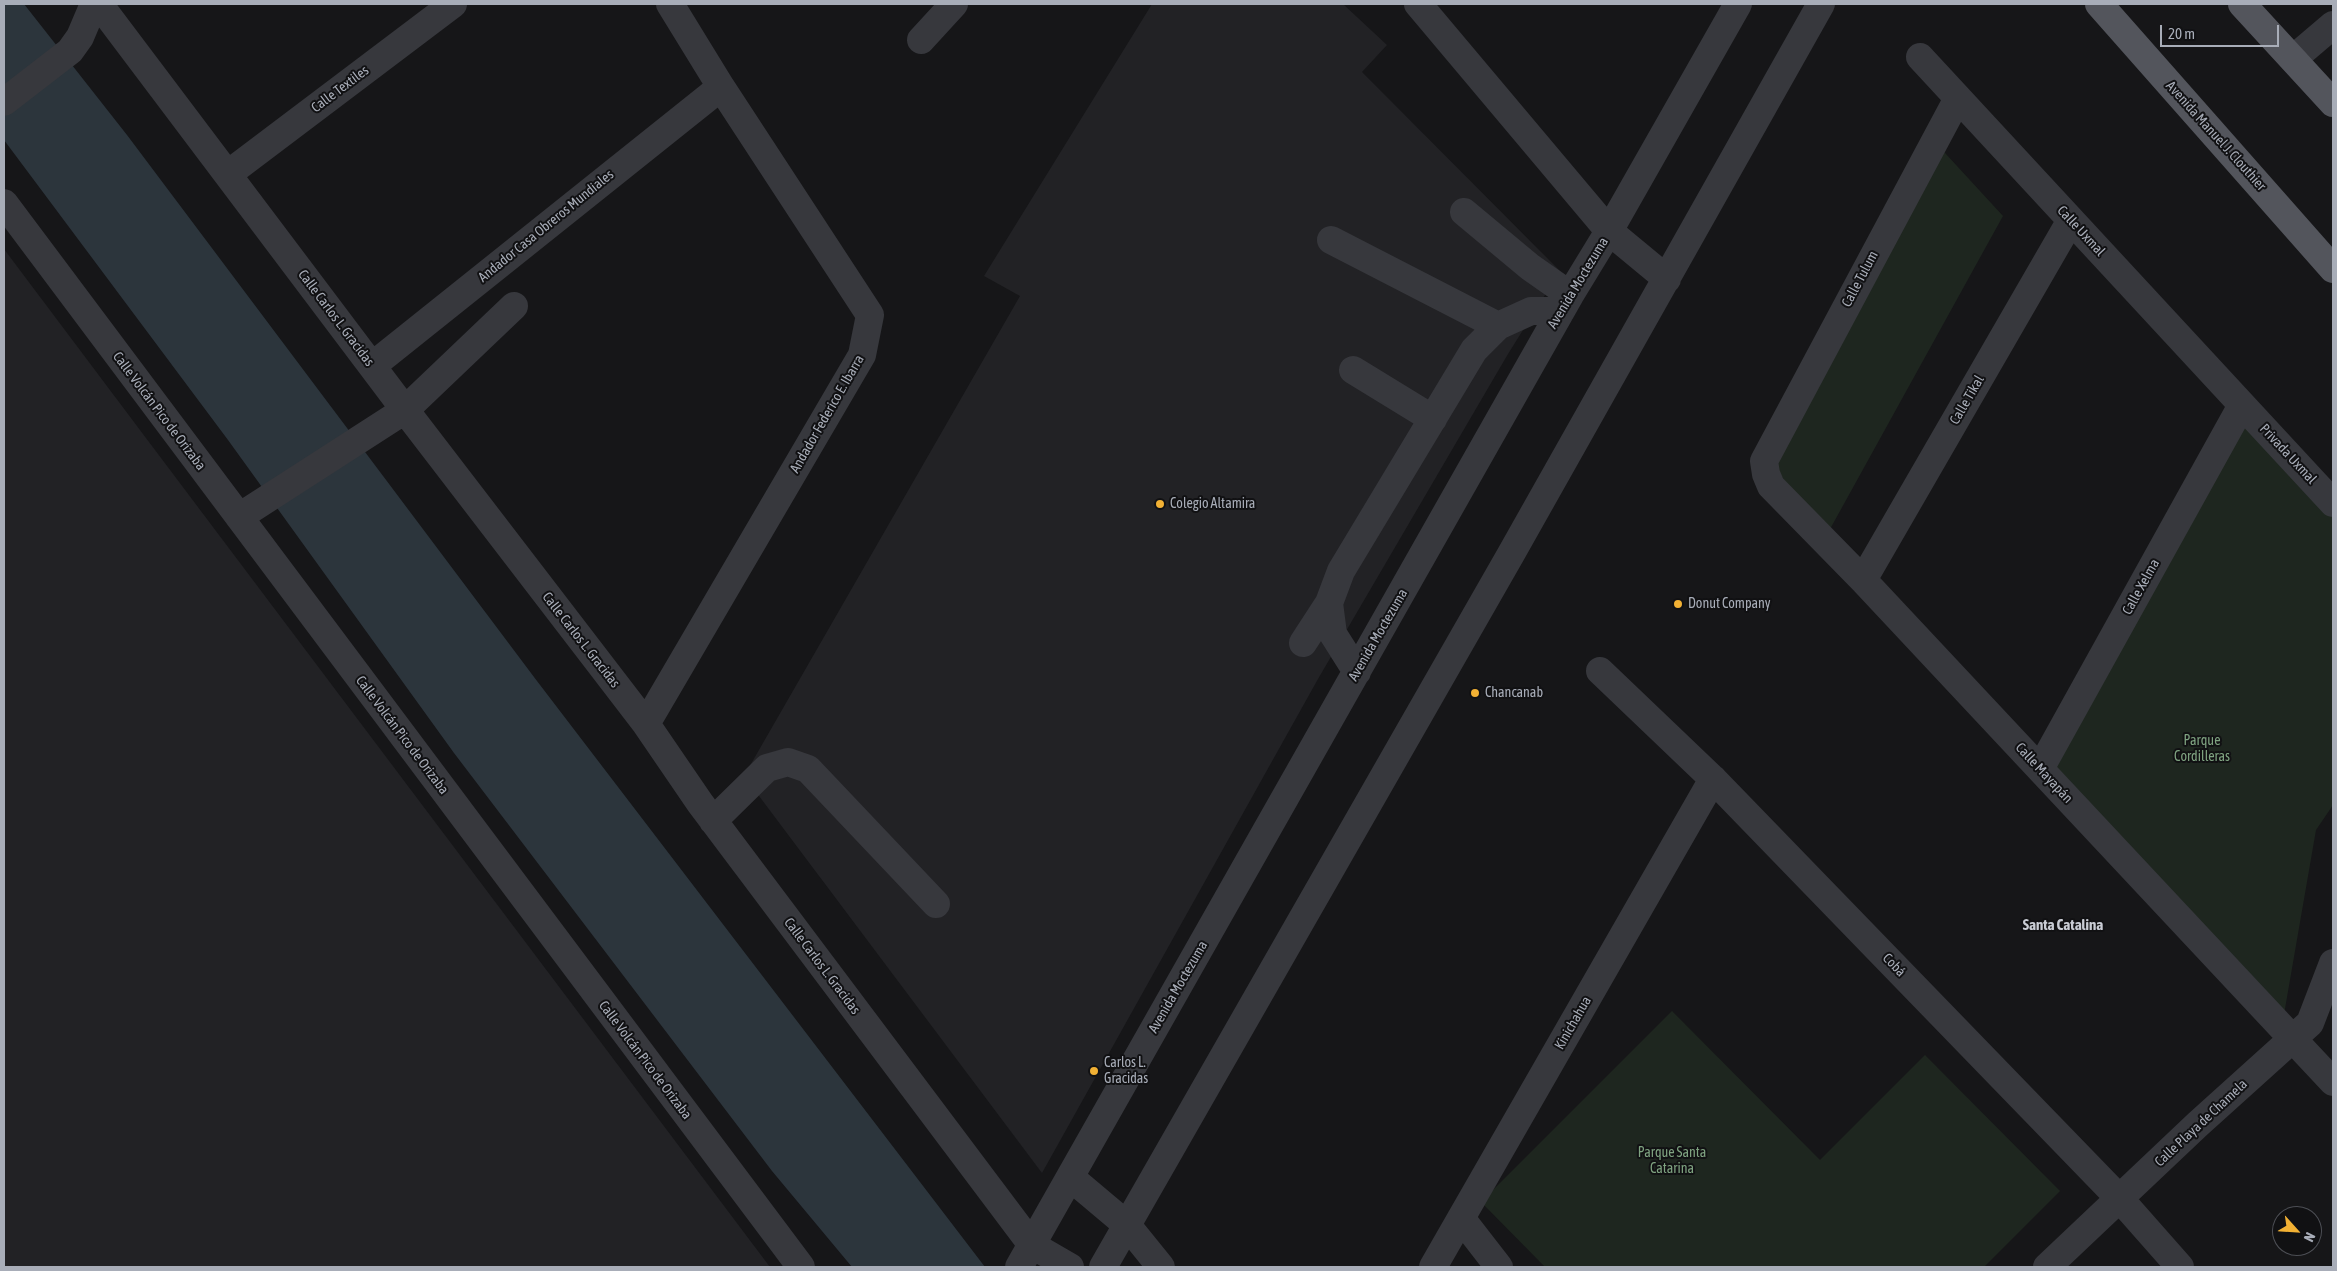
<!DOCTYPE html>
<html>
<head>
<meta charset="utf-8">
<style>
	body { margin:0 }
	#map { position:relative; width:2337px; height:1271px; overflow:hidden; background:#161618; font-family:"Asap Condensed",sans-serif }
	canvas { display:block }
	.frame { position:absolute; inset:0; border:5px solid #a8adb8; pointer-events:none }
	.north { position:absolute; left:2272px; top:1206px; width:50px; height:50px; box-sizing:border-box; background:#111113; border:1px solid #4d4f55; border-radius:50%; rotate:116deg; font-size:14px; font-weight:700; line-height:20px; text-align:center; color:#a8adb8 }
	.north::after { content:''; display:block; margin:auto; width:18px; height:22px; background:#f2b134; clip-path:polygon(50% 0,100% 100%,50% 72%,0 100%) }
	.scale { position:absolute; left:2160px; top:25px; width:119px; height:22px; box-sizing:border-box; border:2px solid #a8adb8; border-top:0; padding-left:6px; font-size:15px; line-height:18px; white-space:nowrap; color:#a8adb8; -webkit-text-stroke:4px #111113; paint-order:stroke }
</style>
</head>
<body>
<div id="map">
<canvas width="2337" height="1271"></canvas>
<div class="frame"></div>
<div class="north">N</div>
<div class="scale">20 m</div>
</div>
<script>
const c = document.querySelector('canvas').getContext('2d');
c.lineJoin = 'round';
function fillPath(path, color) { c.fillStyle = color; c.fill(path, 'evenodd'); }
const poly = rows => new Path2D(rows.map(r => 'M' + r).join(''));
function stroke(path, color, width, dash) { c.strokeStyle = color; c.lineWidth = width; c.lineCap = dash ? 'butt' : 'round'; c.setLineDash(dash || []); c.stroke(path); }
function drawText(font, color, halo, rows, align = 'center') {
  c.font = font + ' "Asap Condensed",sans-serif'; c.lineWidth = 4; c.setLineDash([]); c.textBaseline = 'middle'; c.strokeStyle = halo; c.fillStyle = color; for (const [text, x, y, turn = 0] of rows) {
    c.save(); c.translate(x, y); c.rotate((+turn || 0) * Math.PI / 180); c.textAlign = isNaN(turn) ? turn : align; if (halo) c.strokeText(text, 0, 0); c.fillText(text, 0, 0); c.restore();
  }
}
fillPath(poly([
	[1152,4,1343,4,1387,45,1362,72,1560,271,1508,354,1318,679,1042,1173,744,776,1020,296,984,276],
	[4,249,152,446,770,1267,4,1267]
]), '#222225');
fillPath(poly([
	[1934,141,2003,216,1824,540,1764,450],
	[2242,405,2333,509,2333,805,2316,830,2282,1026,2040,769],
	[1672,1011,1820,1160,1925,1055,2060,1191,1984,1267,1545,1267,1481,1202]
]), '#1e261f');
fillPath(poly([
	[4,4,24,4,127,135,537,681,985,1267,852,1267,772,1171,454,753,228,440,4,140]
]), '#2c353c');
stroke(poly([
	[99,4,405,410,646,724,700,803,1032,1245,1070,1267],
	[1418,4,1609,231,1667,279],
	[921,40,954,4],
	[1920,57,2333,503],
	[2293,59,2333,25],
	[1958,98,1764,461,1766,474,1771,486,1863,580,2333,1082],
	[4,102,70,51,80,37,94,4],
	[228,174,453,4],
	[4,203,801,1267],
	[1464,212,1530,267,1570,295],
	[1331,240,1498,326],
	[372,366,721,87],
	[1353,370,1433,419],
	[239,517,405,410,514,306],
	[1863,580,2071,220],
	[1303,643,1329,603],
	[1600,671,1713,779,2120,1199,2180,1267],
	[1357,672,1333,634,1329,603,1341,571,1474,350,1498,326,1531,311,1561,311],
	[646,724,862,355,870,315,721,87,670,4],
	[2040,769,2242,405],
	[713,821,767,768,788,762,808,769,936,904],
	[1070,1177,1127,1225,1161,1267],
	[1461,1218,1499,1267],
	[1019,1267,1570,295,1609,231,1738,4],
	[1103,1267,1511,554,1821,4],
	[1433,1267,1713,779],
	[2047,1267,2198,1124,2310,1023,2333,963]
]), '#37383d', 28);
stroke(poly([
	[2099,4,2333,269],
	[2242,4,2333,103]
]), '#53555c', 28);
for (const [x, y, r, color] of [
	[1160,504,5,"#f2b134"],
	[1678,604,5,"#f2b134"],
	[1475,693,5,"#f2b134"],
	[1094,1071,5,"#f2b134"]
]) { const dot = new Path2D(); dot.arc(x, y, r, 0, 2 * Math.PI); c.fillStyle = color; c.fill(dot); stroke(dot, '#111113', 2); }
drawText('14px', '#a8adb8', '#111113', [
	["Calle Textiles",340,89,-37],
	["Avenida Manuel J. Clouthier",2216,136,48],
	["Andador Casa Obreros Mundiales",546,226,-39],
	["Calle Uxmal",2081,231,47],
	["Calle Tulum",1860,279,-62],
	["Avenida Moctezuma",1578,283,-59],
	["Calle Carlos L. Gracidas",336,318,53],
	["Calle Tikal",1967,400,-60],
	["Calle Volcán Pico de Orizaba",159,411,53],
	["Andador Federico E. Ibarra",827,414,-60],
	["Privada Uxmal",2288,454,47],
	["Calle Xelma",2141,587,-61],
	["Avenida Moctezuma",1378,635,-60],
	["Calle Carlos L. Gracidas",581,640,52],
	["Calle Volcán Pico de Orizaba",402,735,53],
	["Calle Mayapán",2044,773,47],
	["Cobá",1894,965,46],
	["Calle Carlos L. Gracidas",822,966,53],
	["Avenida Moctezuma",1178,987,-60],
	["Kinichahua",1573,1023,-60],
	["Calle Volcán Pico de Orizaba",645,1060,53],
	["Calle Playa de Chamela",2201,1123,-43]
]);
drawText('14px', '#a8adb8', '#111113', [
	["Colegio Altamira",1170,504],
	["Donut Company",1688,604],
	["Chancanab",1485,693],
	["Carlos L.",1104,1063],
	["Gracidas",1104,1079]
], 'left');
drawText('14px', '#7fa381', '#111113', [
	["Parque",2202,741],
	["Cordilleras",2202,757],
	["Parque Santa",1672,1153],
	["Catarina",1672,1169]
]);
drawText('bold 15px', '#c9ccd4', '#111113', [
	["Santa Catalina",2063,925]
]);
</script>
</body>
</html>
